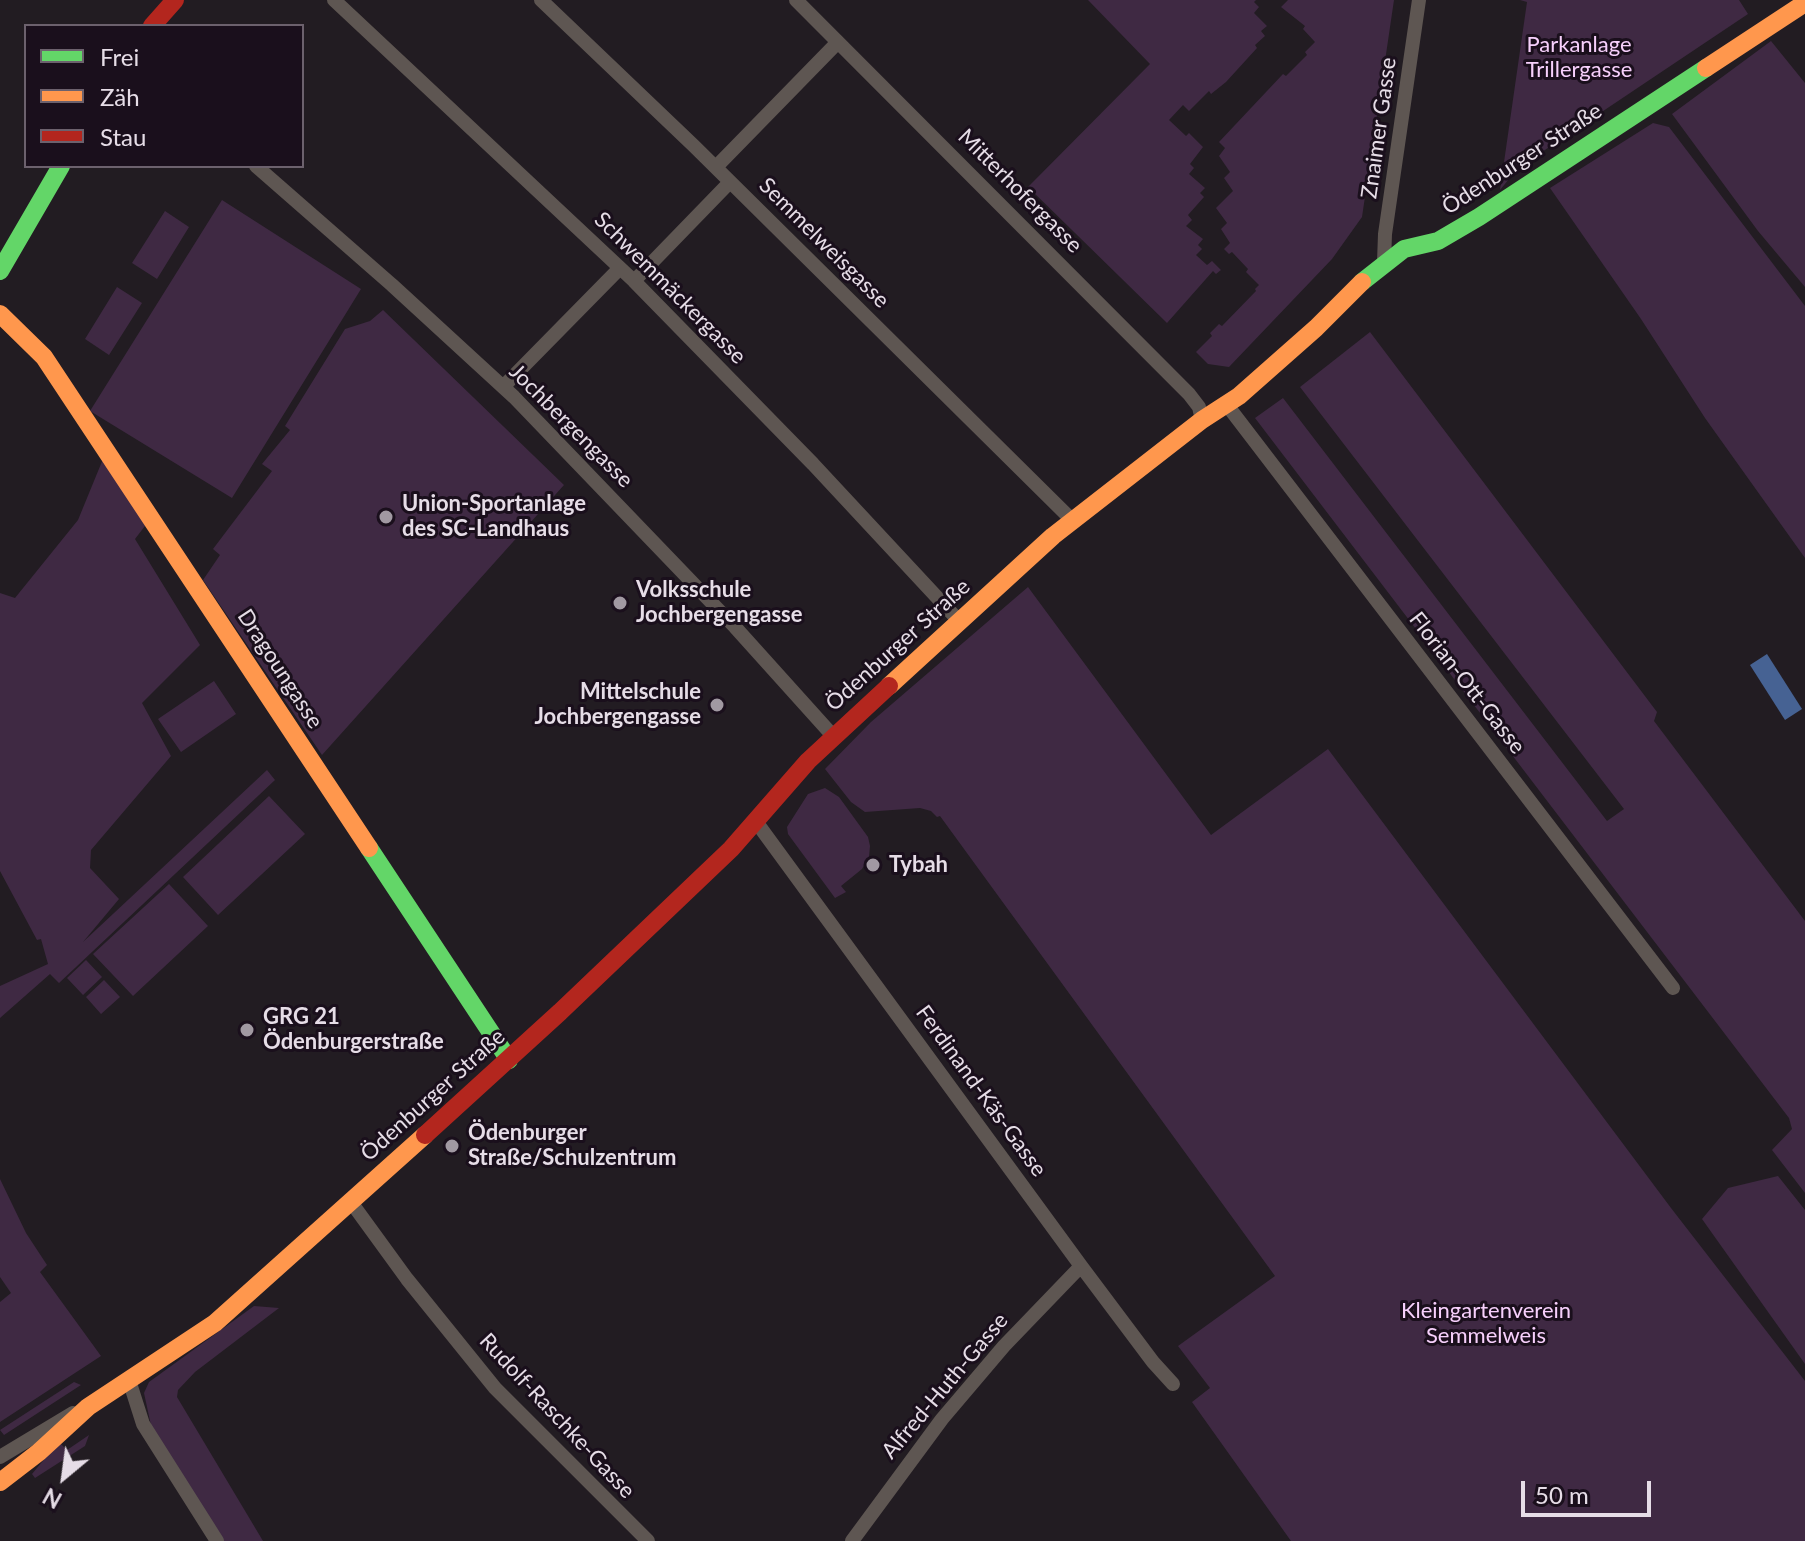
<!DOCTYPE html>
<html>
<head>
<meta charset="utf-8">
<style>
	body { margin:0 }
	#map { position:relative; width:1805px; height:1541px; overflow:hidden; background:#221c22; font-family:Lato,sans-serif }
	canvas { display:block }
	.legend { position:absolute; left:24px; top:24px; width:280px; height:144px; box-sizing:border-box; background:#1a0f1c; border:2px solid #6c616d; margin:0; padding:10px 14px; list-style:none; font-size:24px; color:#e6dde7 }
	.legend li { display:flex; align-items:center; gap:16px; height:40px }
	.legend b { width:40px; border:2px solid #6c616d }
	.north { position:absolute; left:24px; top:1437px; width:80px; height:80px; -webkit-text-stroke:6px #1a0f1c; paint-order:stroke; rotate:209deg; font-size:22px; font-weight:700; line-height:32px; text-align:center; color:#e6dde7 }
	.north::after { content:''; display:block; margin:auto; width:28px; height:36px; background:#e6dde7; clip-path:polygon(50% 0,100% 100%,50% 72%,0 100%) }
	.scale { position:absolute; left:1521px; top:1481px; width:130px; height:36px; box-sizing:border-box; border:4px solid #e6dde7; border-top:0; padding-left:10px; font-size:24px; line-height:28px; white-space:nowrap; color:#e6dde7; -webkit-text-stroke:6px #1a0f1c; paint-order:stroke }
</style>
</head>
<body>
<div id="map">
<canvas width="1805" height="1541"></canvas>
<ul class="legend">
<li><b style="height:10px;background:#63d668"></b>Frei</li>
<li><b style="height:10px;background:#ff974d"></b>Zäh</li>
<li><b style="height:10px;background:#b3261e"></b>Stau</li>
</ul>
<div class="north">N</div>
<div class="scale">50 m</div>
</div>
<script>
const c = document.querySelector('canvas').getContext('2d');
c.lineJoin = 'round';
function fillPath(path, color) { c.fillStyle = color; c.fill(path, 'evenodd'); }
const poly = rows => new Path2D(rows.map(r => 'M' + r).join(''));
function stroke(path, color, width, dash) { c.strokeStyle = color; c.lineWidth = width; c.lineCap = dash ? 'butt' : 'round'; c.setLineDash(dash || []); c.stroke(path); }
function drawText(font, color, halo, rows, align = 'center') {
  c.font = font + ' Lato,sans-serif'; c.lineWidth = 6; c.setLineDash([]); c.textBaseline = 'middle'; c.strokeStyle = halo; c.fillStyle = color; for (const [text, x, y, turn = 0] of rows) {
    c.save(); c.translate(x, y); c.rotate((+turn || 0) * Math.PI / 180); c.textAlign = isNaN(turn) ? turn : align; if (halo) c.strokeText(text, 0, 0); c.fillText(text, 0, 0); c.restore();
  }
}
fillPath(poly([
	[1088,0,1256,0,1254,2,1259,7,1254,13,1267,26,1261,31,1265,36,1255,45,1257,48,1226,82,1211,94,1209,91,1189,111,1183,105,1169,120,1186,136,1189,133,1203,147,1190,164,1194,168,1189,174,1205,188,1200,193,1204,197,1188,215,1192,220,1186,226,1203,239,1198,245,1202,249,1196,255,1207,265,1212,261,1221,270,1216,274,1213,271,1167,323,1028,187,1150,64],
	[1288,0,1394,0,1362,217,1332,259,1229,367,1208,364,1196,352,1212,336,1210,333,1219,324,1222,326,1256,291,1255,289,1259,285,1246,272,1248,269,1232,252,1229,254,1224,249,1230,243,1221,229,1227,223,1216,208,1233,191,1224,178,1230,172,1219,156,1225,148,1219,142,1283,74,1286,76,1307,55,1305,52,1315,42,1303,29,1305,26,1281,7],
	[1520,0,1739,0,1748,14,1518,168,1500,190,1527,2],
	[1771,41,1805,83,1805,287,1758,231,1672,114],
	[1653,123,1669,127,1805,306,1805,558,1705,418,1641,319,1550,188],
	[222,200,361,289,232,498,90,411],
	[165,211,189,227,157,279,132,263],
	[117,287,142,303,109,355,85,339],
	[383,310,564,485,322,755,203,580,220,555,213,549,272,471,262,464,290,430,285,426,345,329,370,321],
	[1370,332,1657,712,1654,721,1805,921,1805,1193,1772,1150,1792,1129,1789,1118,1255,418,1283,398,1607,821,1624,809,1300,387],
	[103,459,148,522,135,539,200,645,142,703,171,756,91,850,90,868,119,899,83,942,267,770,275,780,59,983,50,974,0,1018,0,986,48,964,41,939,37,940,0,871,0,593,15,598,78,520],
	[1028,587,1211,835,1328,749,1671,1208,1805,1381,1805,1541,1291,1541,1192,1402,1210,1388,1178,1346,1275,1276,940,816,937,817,931,811,920,808,865,812,851,802,825,769,871,722],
	[214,681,236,714,181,752,158,719],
	[825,788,839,797,868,837,870,846,869,857,862,869,841,886,846,892,835,898,788,834,787,827,808,794],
	[269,796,305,834,218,915,183,877],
	[169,884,208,926,133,996,93,954],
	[86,960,102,977,83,995,67,978],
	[104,980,120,997,101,1014,86,997],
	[1778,1176,1805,1210,1805,1364,1702,1219,1728,1188],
	[0,1179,26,1233,47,1265,40,1272,101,1356,0,1422,0,1302,11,1293,0,1277],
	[254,1306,279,1308,195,1372,178,1390,177,1397,263,1541,223,1541,152,1430,144,1393,149,1382],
	[74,1382,81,1385,4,1435,0,1430],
	[89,1435,85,1446,35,1478,32,1474,56,1445,60,1443,67,1450]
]), '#3f2943');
fillPath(poly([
	[1767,654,1802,709,1785,720,1750,665]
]), '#466293');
stroke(poly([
	[334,0,634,281,813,464,960,622],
	[541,0,694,146,1072,520],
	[796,0,1189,394,1199,407,1202,420],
	[256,166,392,285,514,397,735,627,834,737],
	[716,167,838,42],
	[1384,262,1385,234,1419,0],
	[634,281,730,182],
	[503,387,620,268],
	[1227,405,1673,988],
	[757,823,1081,1266,1153,1362,1173,1384],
	[351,1202,407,1279,495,1388,648,1541],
	[129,1380,143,1424,217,1541],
	[0,1457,73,1413],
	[852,1541,942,1419,1004,1346,1081,1266]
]), '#5e5652', 14);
stroke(poly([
	[0,271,61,166],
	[1362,282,1404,249,1438,241,1479,217,1706,68],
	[369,848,509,1060]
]), '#63d668', 18);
stroke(poly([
	[1706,68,1805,3],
	[0,314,44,357,369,848],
	[889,686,1053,536,1202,420,1239,396,1316,328,1362,282],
	[0,1482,39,1452,88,1407,215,1323,425,1135]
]), '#ff974d', 18);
stroke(poly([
	[152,26,175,0],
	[425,1135,560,1012,731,849,808,761,889,686]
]), '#b3261e', 18);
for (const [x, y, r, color] of [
	[386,517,8,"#a199a2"],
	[620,603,8,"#a199a2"],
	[717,705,8,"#a199a2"],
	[873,865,8,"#a199a2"],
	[247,1030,8,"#a199a2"],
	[452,1146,8,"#a199a2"]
]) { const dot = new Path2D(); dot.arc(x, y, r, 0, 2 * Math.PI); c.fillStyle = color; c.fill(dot); stroke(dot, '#1a0f1c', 3); }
drawText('22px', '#f7d0fc', '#1a0f1c', [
	["Parkanlage",1579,45],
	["Trillergasse",1579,70],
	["Kleingartenverein",1486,1311],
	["Semmelweis",1486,1336]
]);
drawText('22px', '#e6dde7', '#1a0f1c', [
	["Znaimer Gasse",1379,128,-82],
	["Ödenburger Straße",1522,159,-33],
	["Mitterhofergasse",1020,191,45],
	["Semmelweisgasse",824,243,45],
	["Schwemmäckergasse",670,288,45],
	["Jochbergengasse",571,426,45],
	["Ödenburger Straße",898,645,-42],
	["Dragoungasse",280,669,57],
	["Florian-Ott-Gasse",1467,683,52],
	["Ferdinand-Käs-Gasse",981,1091,54],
	["Ödenburger Straße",433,1095,-42],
	["Alfred-Huth-Gasse",945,1386,-50],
	["Rudolf-Raschke-Gasse",557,1416,47]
]);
drawText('bold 22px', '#e6dde7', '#1a0f1c', [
	["Union-Sportanlage",402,504],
	["des SC-Landhaus",402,529],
	["Volksschule",636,590],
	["Jochbergengasse",636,615],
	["Mittelschule",701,692,"right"],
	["Jochbergengasse",701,717,"right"],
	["Tybah",889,865],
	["GRG 21",263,1017],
	["Ödenburgerstraße",263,1042],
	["Ödenburger",468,1133],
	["Straße/Schulzentrum",468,1158]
], 'left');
</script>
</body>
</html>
